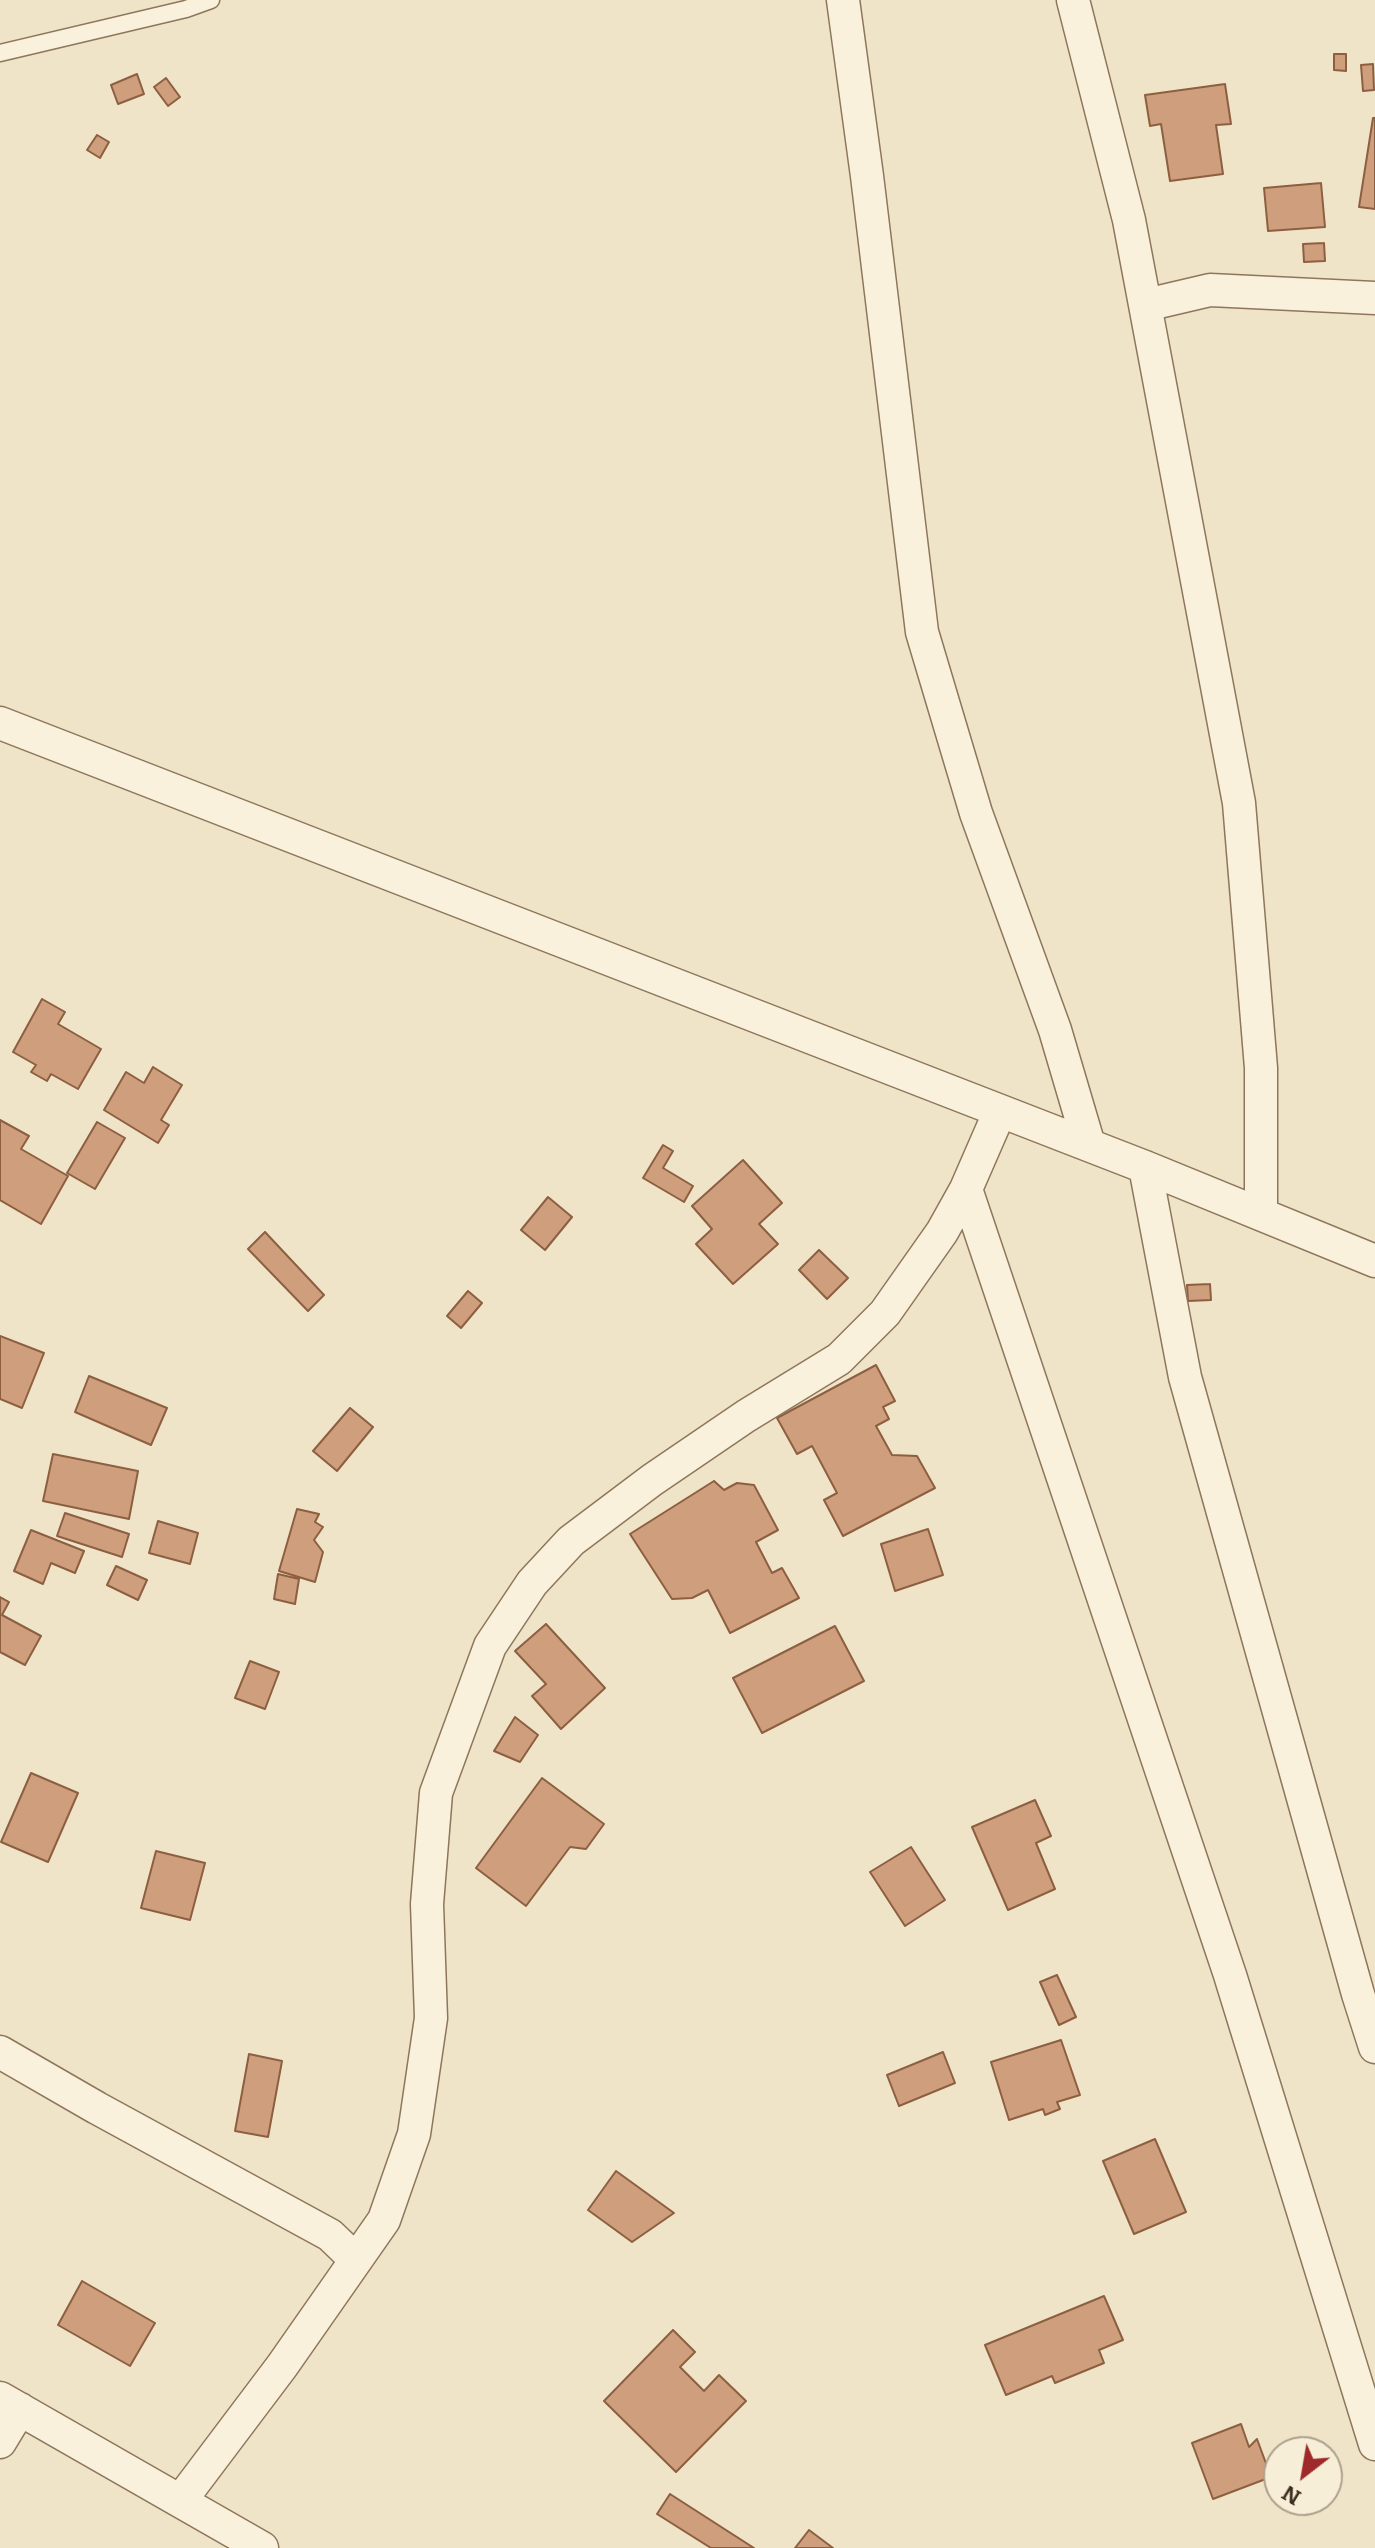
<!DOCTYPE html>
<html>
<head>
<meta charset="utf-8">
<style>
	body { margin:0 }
	#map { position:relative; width:1375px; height:2548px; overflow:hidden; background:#f0e4c8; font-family:Bitter,serif }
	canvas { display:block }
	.north { position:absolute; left:1263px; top:2436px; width:80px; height:80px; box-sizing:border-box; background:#f7eed8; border:2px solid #ada18e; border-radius:50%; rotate:211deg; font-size:22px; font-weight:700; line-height:32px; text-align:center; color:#3d2e20 }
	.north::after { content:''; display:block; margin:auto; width:28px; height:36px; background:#9e2a2b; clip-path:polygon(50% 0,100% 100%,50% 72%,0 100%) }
</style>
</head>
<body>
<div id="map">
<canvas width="1375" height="2548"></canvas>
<div class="north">N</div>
</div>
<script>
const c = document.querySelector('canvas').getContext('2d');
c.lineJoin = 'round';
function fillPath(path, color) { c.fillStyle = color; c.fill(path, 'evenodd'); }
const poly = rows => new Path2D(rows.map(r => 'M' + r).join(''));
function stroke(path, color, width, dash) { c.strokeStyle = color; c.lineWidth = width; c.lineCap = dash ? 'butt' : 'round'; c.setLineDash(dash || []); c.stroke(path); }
const building = poly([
	[1334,54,1346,54,1346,71,1334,70,1334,54],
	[1373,64,1374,90,1363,91,1361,65,1373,64],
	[137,74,144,94,118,104,111,85,137,74],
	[166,78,180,97,168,106,154,87,166,78],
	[1225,84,1231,124,1216,125,1223,174,1170,181,1161,124,1150,126,1145,95,1225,84],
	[1373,118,1375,118,1375,209,1359,207,1373,118],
	[97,135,109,142,100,158,87,150,97,135],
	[1321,183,1325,227,1268,231,1264,188,1321,183],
	[1324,243,1325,261,1304,262,1303,244,1324,243],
	[42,999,65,1012,58,1024,101,1049,78,1089,51,1074,47,1081,31,1072,36,1065,13,1052,42,999],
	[153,1067,182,1085,161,1120,169,1125,158,1143,104,1110,126,1072,144,1083,153,1067],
	[0,1120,29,1136,21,1149,68,1176,41,1224,0,1200,0,1120],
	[97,1122,125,1138,95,1189,67,1173,97,1122],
	[663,1145,673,1151,663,1168,693,1186,684,1202,643,1178,663,1145],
	[743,1160,782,1203,759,1224,778,1244,733,1284,696,1244,712,1229,692,1206,743,1160],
	[548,1197,572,1217,545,1250,521,1230,548,1197],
	[265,1232,324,1295,308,1311,248,1249,265,1232],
	[819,1250,848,1278,827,1299,799,1270,819,1250],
	[1210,1284,1211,1300,1188,1301,1187,1285,1210,1284],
	[468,1291,482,1303,461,1328,447,1316,468,1291],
	[0,1336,44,1353,22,1408,0,1399,0,1336],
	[876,1365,895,1401,883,1407,889,1419,876,1426,892,1455,917,1456,935,1488,843,1536,824,1500,837,1493,812,1446,797,1454,777,1418,876,1365],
	[89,1376,167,1408,151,1445,75,1412,89,1376],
	[350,1408,373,1427,337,1471,313,1451,350,1408],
	[53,1454,138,1471,129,1519,43,1501,53,1454],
	[714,1481,724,1490,737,1483,754,1485,778,1530,756,1542,772,1573,782,1568,799,1598,730,1633,708,1590,692,1598,672,1599,630,1534,714,1481],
	[297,1509,319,1514,315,1522,323,1527,314,1540,323,1552,315,1582,279,1571,297,1509],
	[65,1513,129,1534,122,1557,57,1536,65,1513],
	[158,1521,198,1533,190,1564,149,1553,158,1521],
	[928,1529,943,1575,895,1591,881,1544,928,1529],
	[31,1530,84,1551,75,1573,51,1563,43,1584,14,1571,31,1530],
	[116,1566,147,1580,138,1600,107,1585,116,1566],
	[278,1574,299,1579,295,1604,274,1599,278,1574],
	[0,1597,9,1602,2,1615,41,1636,25,1665,0,1652,0,1597],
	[546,1624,605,1688,561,1729,532,1696,546,1684,515,1651,546,1624],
	[835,1626,864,1681,762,1733,733,1678,835,1626],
	[250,1661,279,1672,265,1709,235,1698,250,1661],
	[515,1717,538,1735,520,1762,494,1751,515,1717],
	[31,1773,78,1793,48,1862,1,1842,31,1773],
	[542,1778,604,1824,586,1849,570,1847,526,1906,476,1868,542,1778],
	[1035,1800,1051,1836,1036,1843,1055,1889,1008,1910,972,1827,1035,1800],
	[911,1847,945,1900,905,1926,870,1872,911,1847],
	[156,1851,205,1863,190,1920,141,1908,156,1851],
	[1057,1975,1076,2017,1059,2025,1040,1982,1057,1975],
	[1061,2040,1080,2095,1057,2102,1060,2109,1045,2115,1043,2109,1009,2120,991,2062,1061,2040],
	[943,2052,955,2083,899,2106,887,2075,943,2052],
	[249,2054,282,2061,268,2137,235,2131,249,2054],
	[1155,2139,1186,2212,1134,2234,1103,2161,1155,2139],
	[616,2171,674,2213,632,2242,588,2210,616,2171],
	[82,2281,155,2323,130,2366,58,2325,82,2281],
	[1104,2296,1123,2340,1099,2350,1104,2363,1055,2383,1052,2376,1006,2395,985,2345,1104,2296],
	[673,2330,695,2352,680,2367,704,2391,719,2375,746,2401,676,2472,604,2401,673,2330],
	[1241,2424,1249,2447,1257,2439,1271,2477,1213,2499,1192,2443,1241,2424],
	[670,2494,754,2548,711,2548,657,2514,670,2494],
	[809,2530,833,2548,795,2548,809,2530]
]);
fillPath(building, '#cf9f7d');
stroke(building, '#8d5f41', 2);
const service = poly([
	[0,53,186,9,211,0]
]);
const minor = poly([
	[843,0,867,176,922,632,976,813,1055,1030,1089,1145],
	[1073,0,1129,220,1239,803,1261,1068,1261,1214],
	[1146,305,1210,290,1375,298],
	[0,723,1145,1167,1375,1261],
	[1145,1167,1185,1377,1358,1994,1375,2047],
	[966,1189,1230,1975,1375,2444],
	[0,2052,97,2108,330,2235,356,2260],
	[0,2398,262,2548],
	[0,2442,20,2409],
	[181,2500,282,2366,384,2220,414,2134,431,2018,427,1904,436,1793,490,1646,532,1583,571,1541,652,1480,746,1416,839,1359,885,1313,942,1232,966,1189,1000,1111]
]);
stroke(service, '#8d765c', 19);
stroke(minor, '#8d765c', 35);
stroke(service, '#faf1dc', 16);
stroke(minor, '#faf1dc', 32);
</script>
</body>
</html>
